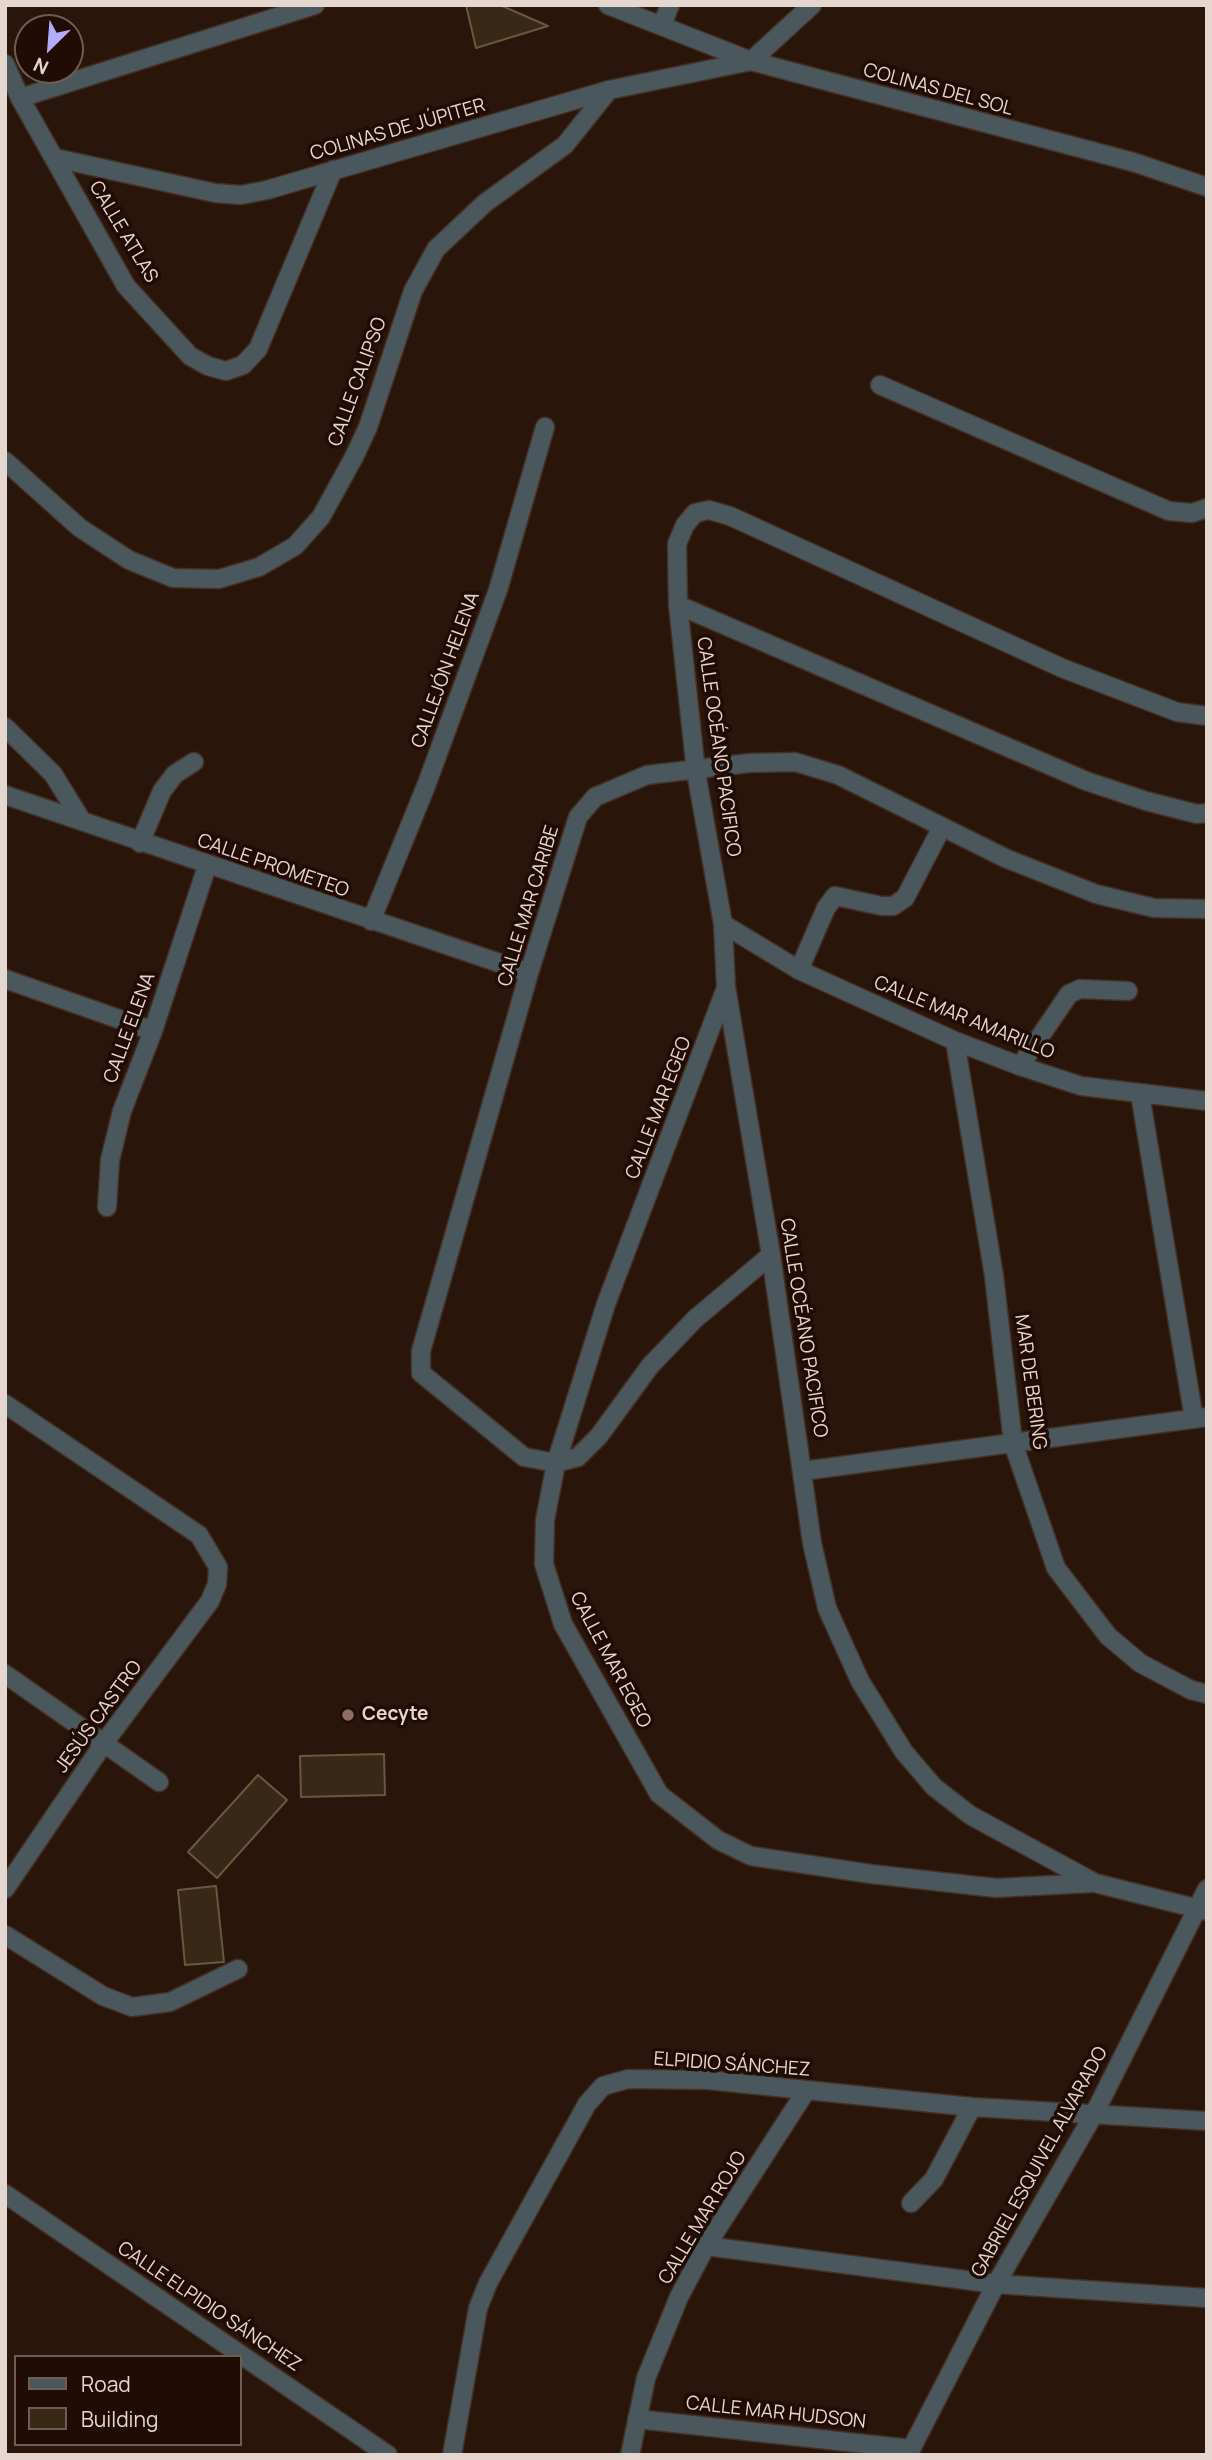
<!DOCTYPE html>
<html>
<head>
<meta charset="utf-8">
<style>
	body { margin:0 }
	#map { position:relative; width:1212px; height:2460px; overflow:hidden; background:#2a150b; font-family:Manrope,sans-serif }
	canvas { display:block }
	.frame { position:absolute; inset:0; border:7px solid #e5d6cf; pointer-events:none }
	.legend { position:absolute; left:14px; top:2355px; width:228px; height:91px; box-sizing:border-box; background:#200c04; border:2px solid #6f5d55; margin:0; padding:9px 12px; list-style:none; font-size:21px; color:#e5d6cf }
	.legend li { display:flex; align-items:center; gap:14px; height:35px }
	.legend b { width:35px; border:2px solid #6f5d55 }
	.north { position:absolute; left:14px; top:14px; width:70px; height:70px; box-sizing:border-box; background:#200c04; border:2px solid #6f5d55; border-radius:50%; rotate:205deg; font-size:19px; font-weight:700; line-height:28px; text-align:center; color:#e5d6cf }
	.north::after { content:''; display:block; margin:auto; width:24px; height:32px; background:#b2adfa; clip-path:polygon(50% 0,100% 100%,50% 72%,0 100%) }
</style>
</head>
<body>
<div id="map">
<canvas width="1212" height="2460"></canvas>
<div class="frame"></div>
<ul class="legend">
<li><b style="height:9px;background:#4a575c"></b>Road</li>
<li><b style="height:19px;background:#382815"></b>Building</li>
</ul>
<div class="north">N</div>
</div>
<script>
const c = document.querySelector('canvas').getContext('2d');
c.lineJoin = 'round';
function fillPath(path, color) { c.fillStyle = color; c.fill(path, 'evenodd'); }
const poly = rows => new Path2D(rows.map(r => 'M' + r).join(''));
function stroke(path, color, width, dash) { c.strokeStyle = color; c.lineWidth = width; c.lineCap = dash ? 'butt' : 'round'; c.setLineDash(dash || []); c.stroke(path); }
function drawText(font, color, halo, rows, align = 'center') {
  c.font = font + ' Manrope,sans-serif'; c.lineWidth = 7; c.setLineDash([]); c.textBaseline = 'middle'; c.strokeStyle = halo; c.fillStyle = color; for (const [text, x, y, turn = 0] of rows) {
    c.save(); c.translate(x, y); c.rotate((+turn || 0) * Math.PI / 180); c.textAlign = isNaN(turn) ? turn : align; if (halo) c.strokeText(text, 0, 0); c.fillText(text, 0, 0); c.restore();
  }
}
const building = poly([
	[466,5,500,5,548,26,476,48,466,5],
	[384,1754,385,1795,301,1797,300,1756,384,1754],
	[258,1775,287,1800,217,1878,188,1852,258,1775],
	[216,1886,224,1962,185,1965,178,1890,216,1886]
]);
fillPath(building, '#382815');
stroke(building, '#695742', 2);
const minor = poly([
	[608,5,751,61,1133,162,1207,187],
	[662,25,670,5],
	[5,64,20,98,126,286,190,356,208,366,226,371,243,365,258,349,333,170],
	[20,98,315,5],
	[55,158,215,193,241,195,267,190,609,90,751,61,812,5],
	[880,385,1169,511,1192,513,1207,508],
	[5,461,80,528,129,560,173,578,219,579,259,567,295,546,321,517,354,457,368,427,413,291,436,249,485,203,565,145,609,90],
	[678,605,1086,781,1146,801,1197,814,1207,813],
	[1207,716,1177,712,1062,668,730,516,709,510,695,513,685,525,677,544,678,605,696,772,723,924,726,987,771,1255,812,1543,827,1608,860,1681,904,1752,934,1787,970,1815,1095,1883,1207,1911],
	[5,727,53,774,82,821],
	[5,795,529,973],
	[140,843,162,791,175,774,194,762],
	[371,921,426,786,498,590,545,427],
	[723,924,799,970,955,1041,1020,1066,1081,1086,1207,1101],
	[799,970,826,908,835,896,882,906,893,906,905,898,942,827],
	[5,979,153,1031],
	[726,988,606,1304,556,1463,545,1520,544,1564,563,1624,659,1794,718,1840,751,1856,871,1874,996,1888,1091,1883],
	[955,1041,994,1276,1013,1443,1056,1568,1108,1636,1140,1663,1191,1690,1207,1694],
	[1020,1066,1069,994,1080,989,1128,991],
	[1140,1094,1194,1419],
	[107,1207,110,1160,122,1111,153,1031,207,866],
	[771,1255,695,1319,650,1366,599,1436,578,1457,556,1463,524,1457,421,1373,421,1351,529,973,578,817,595,797,647,775,749,763,795,762,838,775,1005,858,1096,894,1154,908,1207,909],
	[5,1404,199,1535,218,1567,217,1584,210,1601,104,1743,5,1889],
	[803,1471,1207,1417],
	[5,1674,159,1782],
	[5,1935,103,1996,132,2007,170,2002,238,1969],
	[5,2194,388,2455],
	[911,2203,934,2179,972,2107],
	[706,2246,996,2284,1207,2298],
	[637,2419,911,2449],
	[452,2455,478,2308,488,2283,587,2104,603,2086,628,2079,708,2080,972,2107,1207,2121],
	[630,2455,646,2378,679,2297,706,2246,806,2091],
	[908,2455,996,2284,1094,2114,1207,1889]
]);
stroke(minor, '#443026', 21);
stroke(minor, '#4a575c', 18);
for (const [x, y, r, color] of [
	[348,1715,7,"#8d6e63"]
]) { const dot = new Path2D(); dot.arc(x, y, r, 0, 2 * Math.PI); c.fillStyle = color; c.fill(dot); stroke(dot, '#200c04', 2.5); }
drawText('19px', '#e5d6cf', '#200c04', [
	["COLINAS DEL SOL",938,90,15],
	["COLINAS DE JÚPITER",398,130,-16],
	["CALLE ATLAS",123,232,59],
	["CALLE CALIPSO",358,382,-70],
	["CALLEJÓN HELENA",446,670,-70],
	["CALLE OCÉANO PACIFICO",718,747,82],
	["CALLE PROMETEO",273,866,19],
	["CALLE MAR CARIBE",529,906,-73],
	["CALLE MAR AMARILLO",964,1018,22],
	["CALLE ELENA",130,1028,-70],
	["CALLE MAR EGEO",659,1108,-69],
	["CALLE OCÉANO PACIFICO",803,1328,81],
	["MAR DE BERING",1030,1382,82],
	["CALLE MAR EGEO",610,1660,62],
	["JESÚS CASTRO",99,1717,-54],
	["ELPIDIO SÁNCHEZ",732,2065,4],
	["GABRIEL ESQUIVEL ALVARADO",1040,2162,-61],
	["CALLE MAR ROJO",703,2218,-59],
	["CALLE ELPIDIO SÁNCHEZ",209,2307,34],
	["CALLE MAR HUDSON",776,2413,6]
]);
drawText('bold 19px', '#e5d6cf', '#200c04', [
	["Cecyte",362,1715]
], 'left');
</script>
</body>
</html>
